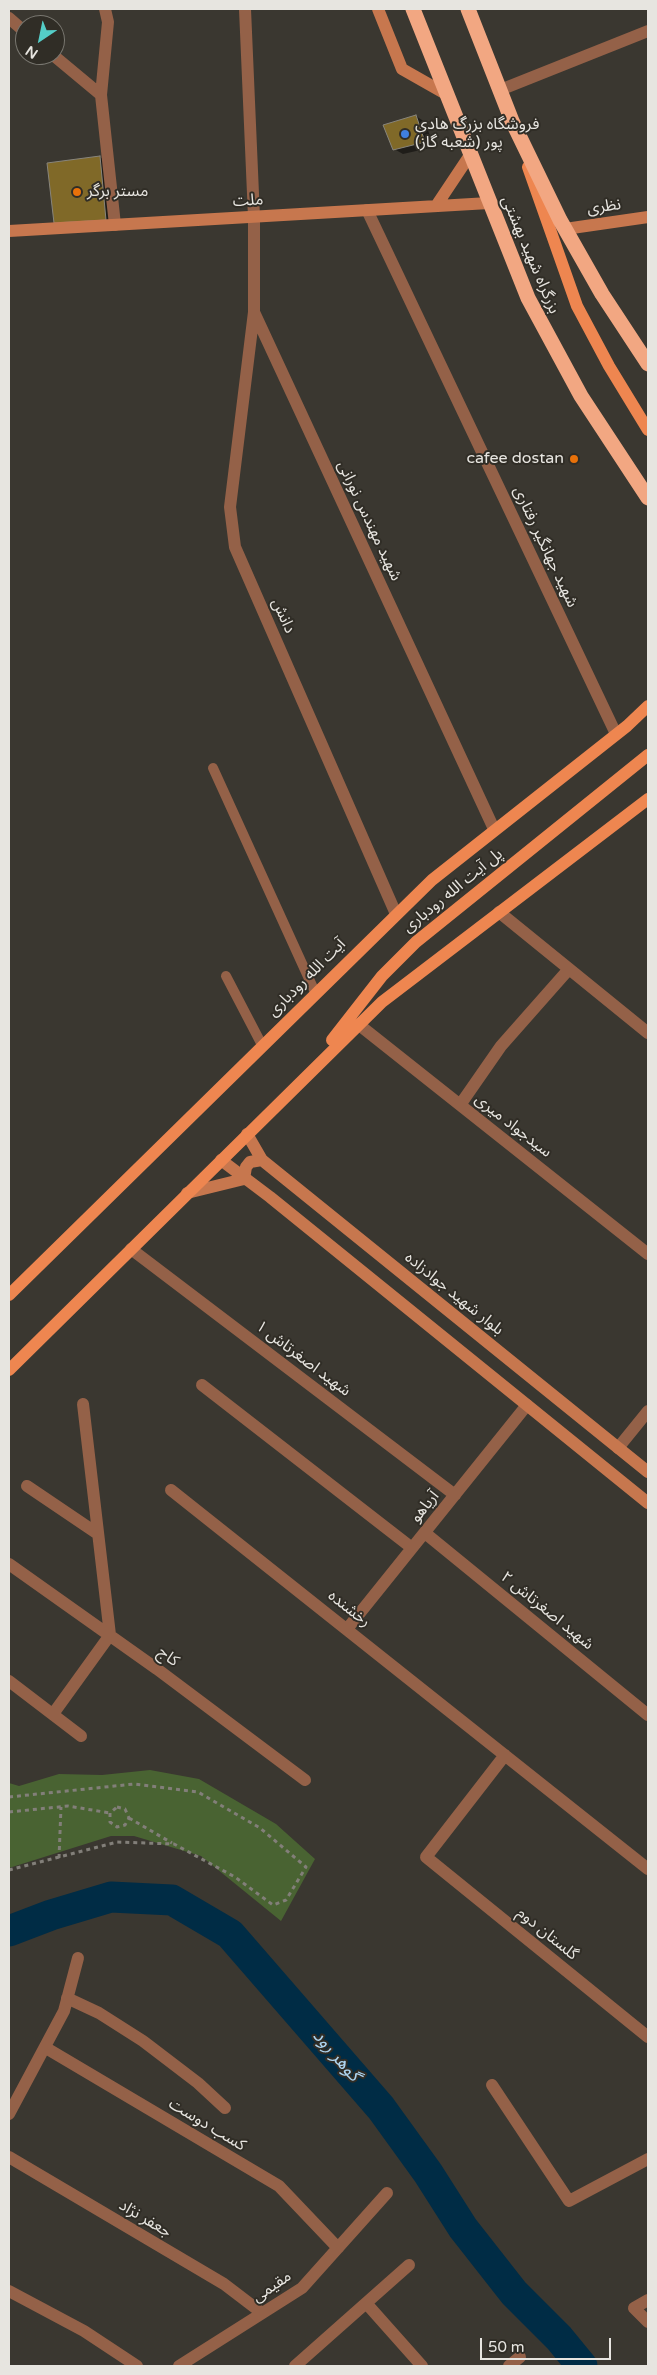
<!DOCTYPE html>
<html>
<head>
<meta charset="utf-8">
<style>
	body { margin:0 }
	#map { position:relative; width:657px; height:2375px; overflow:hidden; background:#3a3730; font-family:"Varela Round",sans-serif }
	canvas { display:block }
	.frame { position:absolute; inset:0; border:10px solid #e7e5e0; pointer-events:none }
	.north { position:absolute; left:15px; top:15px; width:50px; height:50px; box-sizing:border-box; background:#302d26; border:1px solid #797770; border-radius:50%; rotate:214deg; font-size:14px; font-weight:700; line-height:20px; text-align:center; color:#e7e5e0 }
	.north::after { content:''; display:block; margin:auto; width:18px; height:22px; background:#54cdc7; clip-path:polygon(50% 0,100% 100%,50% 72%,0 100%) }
	.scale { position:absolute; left:480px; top:2338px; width:131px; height:22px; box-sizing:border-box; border:2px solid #e7e5e0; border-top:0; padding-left:6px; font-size:15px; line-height:18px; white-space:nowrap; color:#e7e5e0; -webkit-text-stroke:4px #302d26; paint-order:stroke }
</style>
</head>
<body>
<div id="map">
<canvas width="657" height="2375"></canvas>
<div class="frame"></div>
<div class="north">N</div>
<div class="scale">50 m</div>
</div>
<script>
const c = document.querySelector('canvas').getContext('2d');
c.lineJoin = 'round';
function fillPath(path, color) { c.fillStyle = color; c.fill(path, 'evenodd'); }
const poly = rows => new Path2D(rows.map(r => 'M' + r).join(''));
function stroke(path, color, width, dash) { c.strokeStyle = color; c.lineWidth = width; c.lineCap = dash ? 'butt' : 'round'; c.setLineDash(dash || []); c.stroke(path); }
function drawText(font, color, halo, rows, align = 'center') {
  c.font = font + ' "Varela Round","Noto Sans Arabic",sans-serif'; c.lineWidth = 4; c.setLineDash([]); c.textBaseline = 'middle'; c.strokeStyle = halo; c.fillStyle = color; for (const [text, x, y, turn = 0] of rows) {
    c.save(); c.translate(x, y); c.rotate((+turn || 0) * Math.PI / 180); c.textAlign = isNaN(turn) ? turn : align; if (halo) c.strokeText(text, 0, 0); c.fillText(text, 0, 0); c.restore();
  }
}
fillPath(poly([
	[150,1770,199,1779,276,1824,315,1859,281,1921,201,1856,134,1836,111,1836,9,1868,9,1783,19,1786,59,1774,102,1775]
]), '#496332');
fillPath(poly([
	[416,116,425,122,434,147,403,154,394,149],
	[100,157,113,165,119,228,69,230]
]), '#0007');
stroke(poly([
	[9,1931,51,1915,111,1897,172,1900,230,1934,381,2108,428,2173,463,2228,514,2293,559,2338,582,2366]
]), '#002c45', 31);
const building = poly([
	[416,115,425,142,393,150,383,125,416,115],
	[100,156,106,220,54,223,47,163,100,156]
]);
fillPath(building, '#806928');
stroke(building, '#88857c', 1);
stroke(poly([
	[9,1797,134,1784,198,1792,260,1828,306,1867,286,1900,273,1905,235,1877,174,1844,117,1842,9,1870],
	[117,1807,125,1809,129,1818,125,1825,117,1827,110,1822,110,1813,117,1807],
	[9,1812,68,1806,110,1813],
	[129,1818,172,1843],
	[59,1858,61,1807]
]), '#827f79', 3, [4, 4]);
stroke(poly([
	[213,768,315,992],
	[226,976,262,1045]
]), '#946148', 10);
stroke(poly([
	[245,9,254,217,254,312,494,829],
	[9,18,25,32],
	[53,55,101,95,115,225],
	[500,90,648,31],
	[101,95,108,22,105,9],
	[367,210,616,734],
	[254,312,230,507,235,547,396,914],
	[499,912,648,1033],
	[358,1024,648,1254],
	[460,1105,501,1046,569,969],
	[131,1249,455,1495],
	[202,1385,412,1548],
	[618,1448,648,1411],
	[27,1486,98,1534],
	[171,1490,648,1869],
	[425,1533,648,1715],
	[9,1564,157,1669,305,1780],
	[347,1629,527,1405],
	[9,1681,81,1736],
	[53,1714,110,1635,83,1404],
	[505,1755,426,1857,648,2037],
	[67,1998,99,2013,143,2041,198,2083,225,2108],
	[46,2048,279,2186,338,2248],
	[492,2085,569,2201,648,2159],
	[9,2114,64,2011,78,1958],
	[9,2157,224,2284,262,2313],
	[9,2291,84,2331,137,2366],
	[648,2300,634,2308,648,2322],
	[366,2303,422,2366],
	[179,2366,302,2288,387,2193],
	[295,2366,409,2265],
	[509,2366,520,2357]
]), '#946148', 12);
stroke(poly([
	[378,9,402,69,446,94],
	[436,206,470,155],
	[565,229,648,217],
	[9,231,489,203],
	[247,1134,262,1160,648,1472],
	[221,1160,270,1197,648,1503],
	[187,1193,244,1179,246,1167,250,1162,262,1160]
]), '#c7774e', 12);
stroke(poly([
	[528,167,577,306,609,366,648,430],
	[332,1040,382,976,416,942,648,755],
	[9,1295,432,880,627,726,648,706],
	[9,1370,382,1002,648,799]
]), '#ee8650', 12);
stroke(poly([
	[413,9,528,298,581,396,648,498],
	[468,9,512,121,560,220,602,294,648,364]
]), '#f2a782', 15);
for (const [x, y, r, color] of [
	[405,134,5,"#3f7fe0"],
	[77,192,5,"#e8710a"],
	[574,459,5,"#e8710a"]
]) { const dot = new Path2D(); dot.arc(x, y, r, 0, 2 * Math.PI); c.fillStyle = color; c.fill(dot); stroke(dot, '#302d26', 2); }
drawText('16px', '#e7e5e0', '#302d26', [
	["فروشگاه بزرگ هادی",415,125],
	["پور (شعبه گاز)",415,143],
	["مستر برگر",87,192],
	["cafee dostan",564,459,"right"]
], 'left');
drawText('16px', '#e7e5e0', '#302d26', [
	["ملت",248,201,-3],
	["نظری",604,207,-8],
	["بزرگراه شهید بهشتی",530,255,67],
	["شهید مهندس نورانی",369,521,65],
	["شهید جهانگیر رفتاری",545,547,65],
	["دانش",283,616,66],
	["پل آیت الله رودباری",453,891,-39],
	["آیت الله رودباری",307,978,-45],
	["سیدجواد میری",513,1126,38],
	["بلوار شهید جوادزاده",454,1294,39],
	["شهید اصغرتاش ۱",303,1359,37],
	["آریاهو",425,1507,-51],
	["رخشنده",349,1609,38],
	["شهید اصغرتاش ۲",547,1611,39],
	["کاج",168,1657,36],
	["گلستان دوم",547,1934,39],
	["کسب دوست",207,2125,31],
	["جعفر نژاد",145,2219,31],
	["مقیمی",272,2287,-34]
]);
drawText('italic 18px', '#add4ef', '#302d26', [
	["گوهر رود",336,2056,49]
]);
</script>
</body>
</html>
